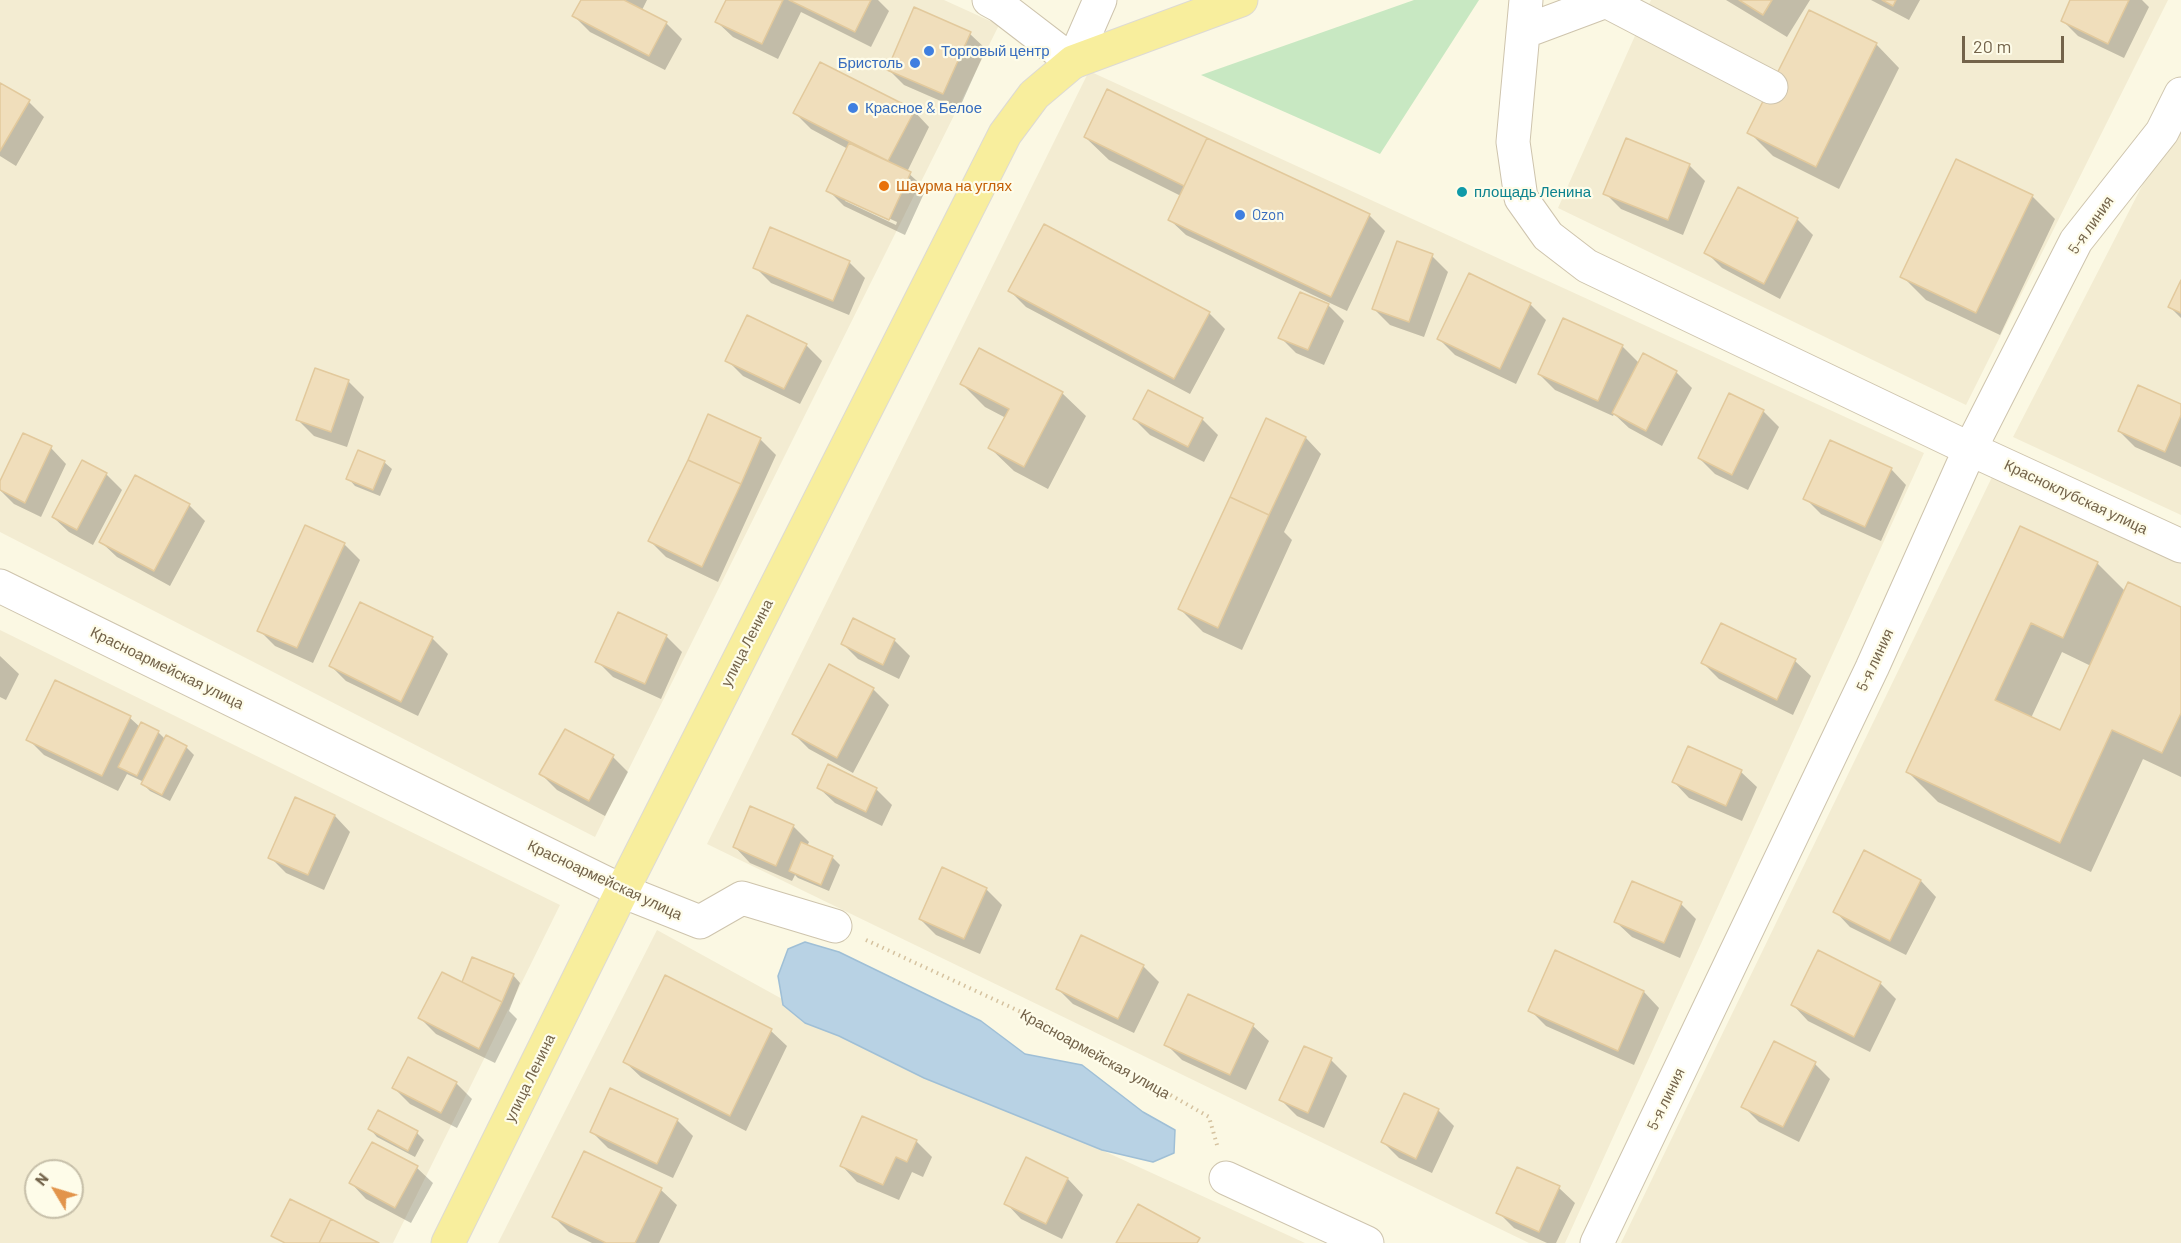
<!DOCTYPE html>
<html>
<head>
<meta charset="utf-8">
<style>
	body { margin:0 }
	#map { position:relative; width:2181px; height:1243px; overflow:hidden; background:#fbf8e3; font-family:Barlow,sans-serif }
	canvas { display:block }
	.north { position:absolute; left:24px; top:1159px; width:60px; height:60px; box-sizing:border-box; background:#fefce9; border:2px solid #c6bfa9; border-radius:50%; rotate:308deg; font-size:16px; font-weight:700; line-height:24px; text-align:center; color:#73634a }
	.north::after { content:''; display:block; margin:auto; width:21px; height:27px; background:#e2944b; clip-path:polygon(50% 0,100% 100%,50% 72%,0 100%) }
	.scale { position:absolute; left:1962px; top:36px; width:102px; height:27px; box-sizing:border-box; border:3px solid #73634a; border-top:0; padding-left:8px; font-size:18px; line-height:21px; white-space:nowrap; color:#73634a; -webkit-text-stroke:4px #fefce9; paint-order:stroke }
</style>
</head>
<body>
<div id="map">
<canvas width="2181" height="1243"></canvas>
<div class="north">N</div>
<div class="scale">20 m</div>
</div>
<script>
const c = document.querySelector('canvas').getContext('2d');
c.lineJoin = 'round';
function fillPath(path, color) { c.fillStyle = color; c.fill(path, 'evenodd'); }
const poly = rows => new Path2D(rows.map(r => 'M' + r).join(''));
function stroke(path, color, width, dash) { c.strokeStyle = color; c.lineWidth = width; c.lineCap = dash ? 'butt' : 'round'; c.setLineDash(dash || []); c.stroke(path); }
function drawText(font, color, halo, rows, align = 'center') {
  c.font = font + ' Barlow,sans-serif'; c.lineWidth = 4.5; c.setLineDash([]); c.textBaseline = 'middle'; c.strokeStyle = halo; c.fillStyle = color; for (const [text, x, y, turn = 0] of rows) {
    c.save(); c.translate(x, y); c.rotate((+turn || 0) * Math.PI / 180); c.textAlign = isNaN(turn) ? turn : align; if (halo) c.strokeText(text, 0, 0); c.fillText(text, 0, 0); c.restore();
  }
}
fillPath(poly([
	[0,0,944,0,999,25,595,837,0,532],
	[1651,0,2168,0,1966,405,1558,208],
	[1089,71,1924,453,1565,1243,1529,1243,707,844],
	[2181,110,2181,515,2013,437],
	[1993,475,2181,563,2181,1243,1621,1243],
	[0,630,560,905,393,1243,0,1243],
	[36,1171,72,1171,72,1207,36,1207],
	[657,930,784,1000,920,1067,1305,1243,498,1243]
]), '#f3ecd2');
fillPath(poly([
	[1414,0,1479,0,1380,154,1201,75]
]), '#c8e8c2');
const water = poly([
	[805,942,839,952,981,1021,1025,1054,1082,1065,1143,1112,1175,1130,1174,1153,1153,1162,1102,1150,924,1078,839,1036,805,1023,783,1005,778,976,788,949,805,942]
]);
fillPath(water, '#b8d2e4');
stroke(water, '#9fbfd6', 1.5);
fillPath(poly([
	[582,0,647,0,642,10,666,23,682,39,665,70,590,32,574,16],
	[728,0,878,0,889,11,871,47,801,12,778,59,733,37,717,22],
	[1726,0,1810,0,1787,37],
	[1871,0,1920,0,1909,20],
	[2072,0,2142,0,2149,7,2124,58,2078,36,2062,20],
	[970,34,986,49,959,109,904,85,888,69],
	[1876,44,1899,68,1839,189,1773,156,1749,132],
	[0,85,29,102,44,117,16,166,0,156],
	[1108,91,1369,215,1385,231,1347,311,1186,235,1170,220,1181,196,1109,160,1085,137],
	[914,111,929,127,907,172,926,189,905,235,844,206,828,190,848,149,811,129,795,113],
	[845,198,897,222,896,225,845,201],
	[1689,165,1705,181,1683,235,1621,209,1605,193],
	[2032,196,2055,219,2000,335,1926,300,1902,276],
	[1797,219,1813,235,1780,299,1722,268,1706,252],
	[1432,256,1448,272,1424,337,1390,325,1374,309],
	[849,262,865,278,849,315,771,283,755,267],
	[2181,284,2181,318,2170,307],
	[1010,291,1209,313,1225,329,1190,394,1026,307],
	[1326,303,1344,321,1324,365,1296,353,1280,337],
	[1530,304,1546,320,1516,384,1455,355,1439,339],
	[1564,320,1622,346,1639,363,1644,355,1676,372,1692,388,1662,446,1629,428,1614,414,1613,416,1555,390,1539,374],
	[806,345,822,361,800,404,743,376,727,360],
	[315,370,349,382,364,397,347,447,314,436,298,420],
	[962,384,1062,393,1086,416,1048,489,1014,471,990,448,1006,418,985,407],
	[1730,395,1763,411,1779,427,1748,490,1715,474,1699,458],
	[2181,405,2181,467,2135,447,2119,431],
	[1134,419,1202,419,1218,435,1204,462,1150,435],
	[1306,438,1321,454,1284,532,1292,540,1242,650,1203,632,1180,609],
	[760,439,776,455,718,582,666,557,650,541],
	[51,448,66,464,41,517,14,504,0,490,0,484],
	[384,462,392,469,380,496,355,486,348,478],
	[1891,469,1906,485,1881,541,1821,514,1805,498],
	[106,474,122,490,93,545,69,532,53,517],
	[189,505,205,521,170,586,117,557,101,542],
	[2021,528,2097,563,2125,591,2181,608,2181,777,2143,759,2091,872,1938,802,1908,772],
	[2062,652,2091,666,2060,732,2031,718],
	[344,544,360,560,313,663,275,646,259,630],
	[666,636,682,652,661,699,613,677,597,661],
	[432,638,448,654,418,716,346,681,331,666],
	[894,640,910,656,899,679,858,659,842,643],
	[0,656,19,674,6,700,0,697],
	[1795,661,1811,676,1793,715,1719,679,1703,663],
	[873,689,889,705,853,773,809,749,794,734],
	[130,718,140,727,158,732,166,740,186,747,194,755,170,801,150,791,143,784,144,782,127,774,118,791,44,755,28,739],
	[613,757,628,772,605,816,557,790,541,774],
	[1741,772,1757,787,1742,821,1689,798,1674,782],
	[819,788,876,789,892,805,882,826,835,803],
	[296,799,335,816,350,832,324,890,286,873,270,857],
	[793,826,809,842,807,846,832,857,840,865,829,891,798,878,795,875,792,881,750,863,735,847],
	[1865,852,1921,881,1936,897,1906,955,1850,927,1835,911],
	[986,889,1002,905,980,954,936,935,920,919],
	[1681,904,1696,919,1680,958,1632,937,1616,922],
	[473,959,513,975,520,983,509,1011,517,1019,495,1063,436,1034,420,1018,463,984],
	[1143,966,1159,982,1134,1033,1073,1004,1058,989],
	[666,978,771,1031,787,1046,746,1131,641,1077,625,1062],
	[1880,983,1896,999,1870,1052,1808,1021,1793,1005],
	[1644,992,1659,1008,1634,1065,1546,1026,1530,1010],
	[1253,1026,1269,1041,1246,1090,1182,1060,1166,1044],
	[1304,1048,1331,1060,1347,1076,1324,1128,1297,1116,1281,1100],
	[1815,1064,1830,1079,1799,1142,1759,1122,1743,1106],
	[456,1083,472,1099,457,1128,410,1104,394,1088],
	[1438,1110,1454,1126,1432,1173,1399,1158,1383,1142],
	[677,1120,693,1136,673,1178,608,1148,592,1132],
	[370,1129,417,1133,424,1140,415,1157,377,1137],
	[916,1141,932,1157,923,1177,912,1172,899,1200,857,1182,842,1166],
	[417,1168,433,1183,411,1223,366,1199,351,1183],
	[1068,1179,1083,1195,1062,1239,1021,1219,1006,1203],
	[1559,1188,1575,1203,1556,1243,1547,1243,1514,1228,1498,1212],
	[661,1190,677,1205,659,1243,592,1243,569,1232,553,1216]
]), '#0003');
const building = poly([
	[581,0,624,0,667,22,649,56,572,16,581,0],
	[726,0,783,0,762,44,715,22,726,0],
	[789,0,871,0,855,32,789,0],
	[1739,0,1772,0,1763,15,1739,0],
	[1882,0,1896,0,1893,6,1882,0],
	[2070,0,2129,0,2108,44,2061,21,2070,0],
	[914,7,971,32,943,94,887,70,914,7],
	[1809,10,1877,43,1816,167,1747,133,1809,10],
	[820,62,915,110,888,161,793,113,820,62],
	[0,83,30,100,0,151,0,83],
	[1107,89,1207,138,1184,186,1084,137,1107,89],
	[1207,138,1370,214,1331,297,1168,220,1207,138],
	[1626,138,1690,164,1668,220,1603,194,1626,138],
	[849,143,911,172,889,220,826,191,849,143],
	[1956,159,2033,195,1976,313,1900,277,1956,159],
	[1738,187,1798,218,1764,284,1704,253,1738,187],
	[1044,224,1210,312,1174,379,1008,291,1044,224],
	[770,227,850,261,833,301,753,268,770,227],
	[1397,241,1433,254,1409,322,1372,309,1397,241],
	[1469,273,1531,303,1500,369,1437,339,1469,273],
	[2181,280,2181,313,2168,307,2181,280],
	[1300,292,1329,304,1308,350,1278,338,1300,292],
	[747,315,807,344,784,389,725,361,747,315],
	[1563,318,1623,345,1598,401,1538,374,1563,318],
	[979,348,1063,392,1024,467,988,448,1009,409,960,384,979,348],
	[1643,353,1677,371,1646,431,1612,413,1643,353],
	[315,368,349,380,331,432,296,420,315,368],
	[2138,385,2181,404,2181,415,2165,452,2118,431,2138,385],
	[1148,390,1203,418,1188,447,1133,419,1148,390],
	[1729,393,1764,410,1732,475,1698,458,1729,393],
	[708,414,761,438,741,484,688,460,708,414],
	[1266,418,1306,437,1269,515,1230,497,1266,418],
	[23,433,52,446,25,503,0,490,0,481,23,433],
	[1830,440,1892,468,1865,527,1803,499,1830,440],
	[358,450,385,461,373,490,346,479,358,450],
	[82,460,107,473,77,530,52,517,82,460],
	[688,460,741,484,702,567,648,541,688,460],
	[135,475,190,504,154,571,99,542,135,475],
	[1230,497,1269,515,1218,628,1178,609,1230,497],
	[305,525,345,543,297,648,257,631,305,525],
	[2020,526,2098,562,2063,638,2031,623,1995,700,2060,730,2128,582,2181,607,2181,713,2162,753,2112,730,2060,843,1906,772,2020,526],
	[360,602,433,637,401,702,329,666,360,602],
	[618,612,667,635,645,684,595,662,618,612],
	[853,618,895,639,883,665,841,644,853,618],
	[1721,623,1796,659,1777,700,1701,663,1721,623],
	[829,664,874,688,837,758,792,734,829,664],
	[55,680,131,716,102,776,26,740,55,680],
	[141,722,159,731,137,776,118,767,141,722],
	[565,729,614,755,589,801,539,774,565,729],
	[166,735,187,746,162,795,141,784,166,735],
	[1688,746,1742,770,1726,806,1672,782,1688,746],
	[828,764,877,788,866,812,817,788,828,764],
	[295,797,335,815,308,875,268,858,295,797],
	[750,806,794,825,776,866,733,847,750,806],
	[801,842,833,856,821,885,789,871,801,842],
	[1864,850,1921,880,1890,941,1833,912,1864,850],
	[942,867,987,888,964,939,919,919,942,867],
	[1632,881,1682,902,1664,943,1614,922,1632,881],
	[1081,935,1144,965,1118,1019,1056,989,1081,935],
	[1555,950,1644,991,1618,1051,1528,1011,1555,950],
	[1818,950,1881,982,1854,1037,1791,1005,1818,950],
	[472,957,514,974,502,1002,462,982,472,957],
	[442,972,502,1002,479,1049,418,1018,442,972],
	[665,975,772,1029,730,1116,623,1062,665,975],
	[1188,994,1254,1024,1230,1075,1164,1045,1188,994],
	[1774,1041,1816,1062,1783,1127,1741,1107,1774,1041],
	[1304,1046,1332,1058,1308,1113,1279,1100,1304,1046],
	[408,1057,457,1082,441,1113,392,1088,408,1057],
	[610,1088,678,1119,657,1164,590,1132,610,1088],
	[1404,1093,1439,1109,1416,1159,1381,1142,1404,1093],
	[378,1110,418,1131,408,1151,368,1129,378,1110],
	[862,1116,917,1140,907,1162,896,1157,883,1185,840,1166,862,1116],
	[372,1142,418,1166,395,1208,349,1183,372,1142],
	[584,1151,662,1188,635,1243,606,1243,552,1217,584,1151],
	[1026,1157,1068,1178,1046,1224,1004,1204,1026,1157],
	[1517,1167,1560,1186,1539,1232,1496,1213,1517,1167],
	[290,1199,331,1219,319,1243,285,1243,271,1236,290,1199],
	[1138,1204,1200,1238,1197,1243,1116,1243,1138,1204],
	[331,1219,379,1243,319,1243,331,1219]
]);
fillPath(building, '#f0debb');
stroke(building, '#e2c99c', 1.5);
const minor = poly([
	[989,0,1000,6,1073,62,1100,0],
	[1526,0,1513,142,1521,198,1548,236,1587,266,1970,449,2181,546],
	[1523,32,1606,1,1771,87],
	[0,586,622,891,700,922,742,898,835,926],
	[1226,1178,1367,1243],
	[1597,1243,1872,668,1970,449,2076,241,2162,132,2181,94]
]);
const major = poly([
	[448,1243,622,891,1005,134,1034,95,1073,62,1241,0]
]);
stroke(minor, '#cec4ad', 35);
stroke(major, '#dddad4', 35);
stroke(poly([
	[866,940,1047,1024,1209,1117,1217,1145]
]), '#d5c29f', 4, [1.5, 4.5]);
stroke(minor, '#fff', 33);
stroke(major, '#f8ee9d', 33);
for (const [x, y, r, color] of [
	[929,51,6,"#3f7fe0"],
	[915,63,6,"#3f7fe0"],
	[853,108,6,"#3f7fe0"],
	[884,186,6,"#e8710a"],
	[1462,192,6,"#0f9aa8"],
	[1240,215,6,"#3f7fe0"]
]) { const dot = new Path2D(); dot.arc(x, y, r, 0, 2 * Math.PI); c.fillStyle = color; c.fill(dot); stroke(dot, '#fefce9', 2); }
drawText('15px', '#366cbe', '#fefce9', [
	["Торговый центр",941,51],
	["Бристоль",903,63,"right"],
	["Красное & Белое",865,108],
	["Ozon",1252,215]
], 'left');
drawText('15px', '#c56008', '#fefce9', [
	["Шаурма на углях",896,186]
], 'left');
drawText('15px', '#0d838f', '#fefce9', [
	["площадь Ленина",1474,192]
], 'left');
drawText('15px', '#73634a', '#fefce9', [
	["5-я линия",2091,225,-55],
	["Красноклубская улица",2076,497,25],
	["улица Ленина",747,643,-63],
	["5-я линия",1875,660,-65],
	["Красноармейская улица",167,668,26],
	["Красноармейская улица",605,880,25],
	["Красноармейская улица",1095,1054,29],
	["улица Ленина",530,1078,-64],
	["5-я линия",1666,1099,-64]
]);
</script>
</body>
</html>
